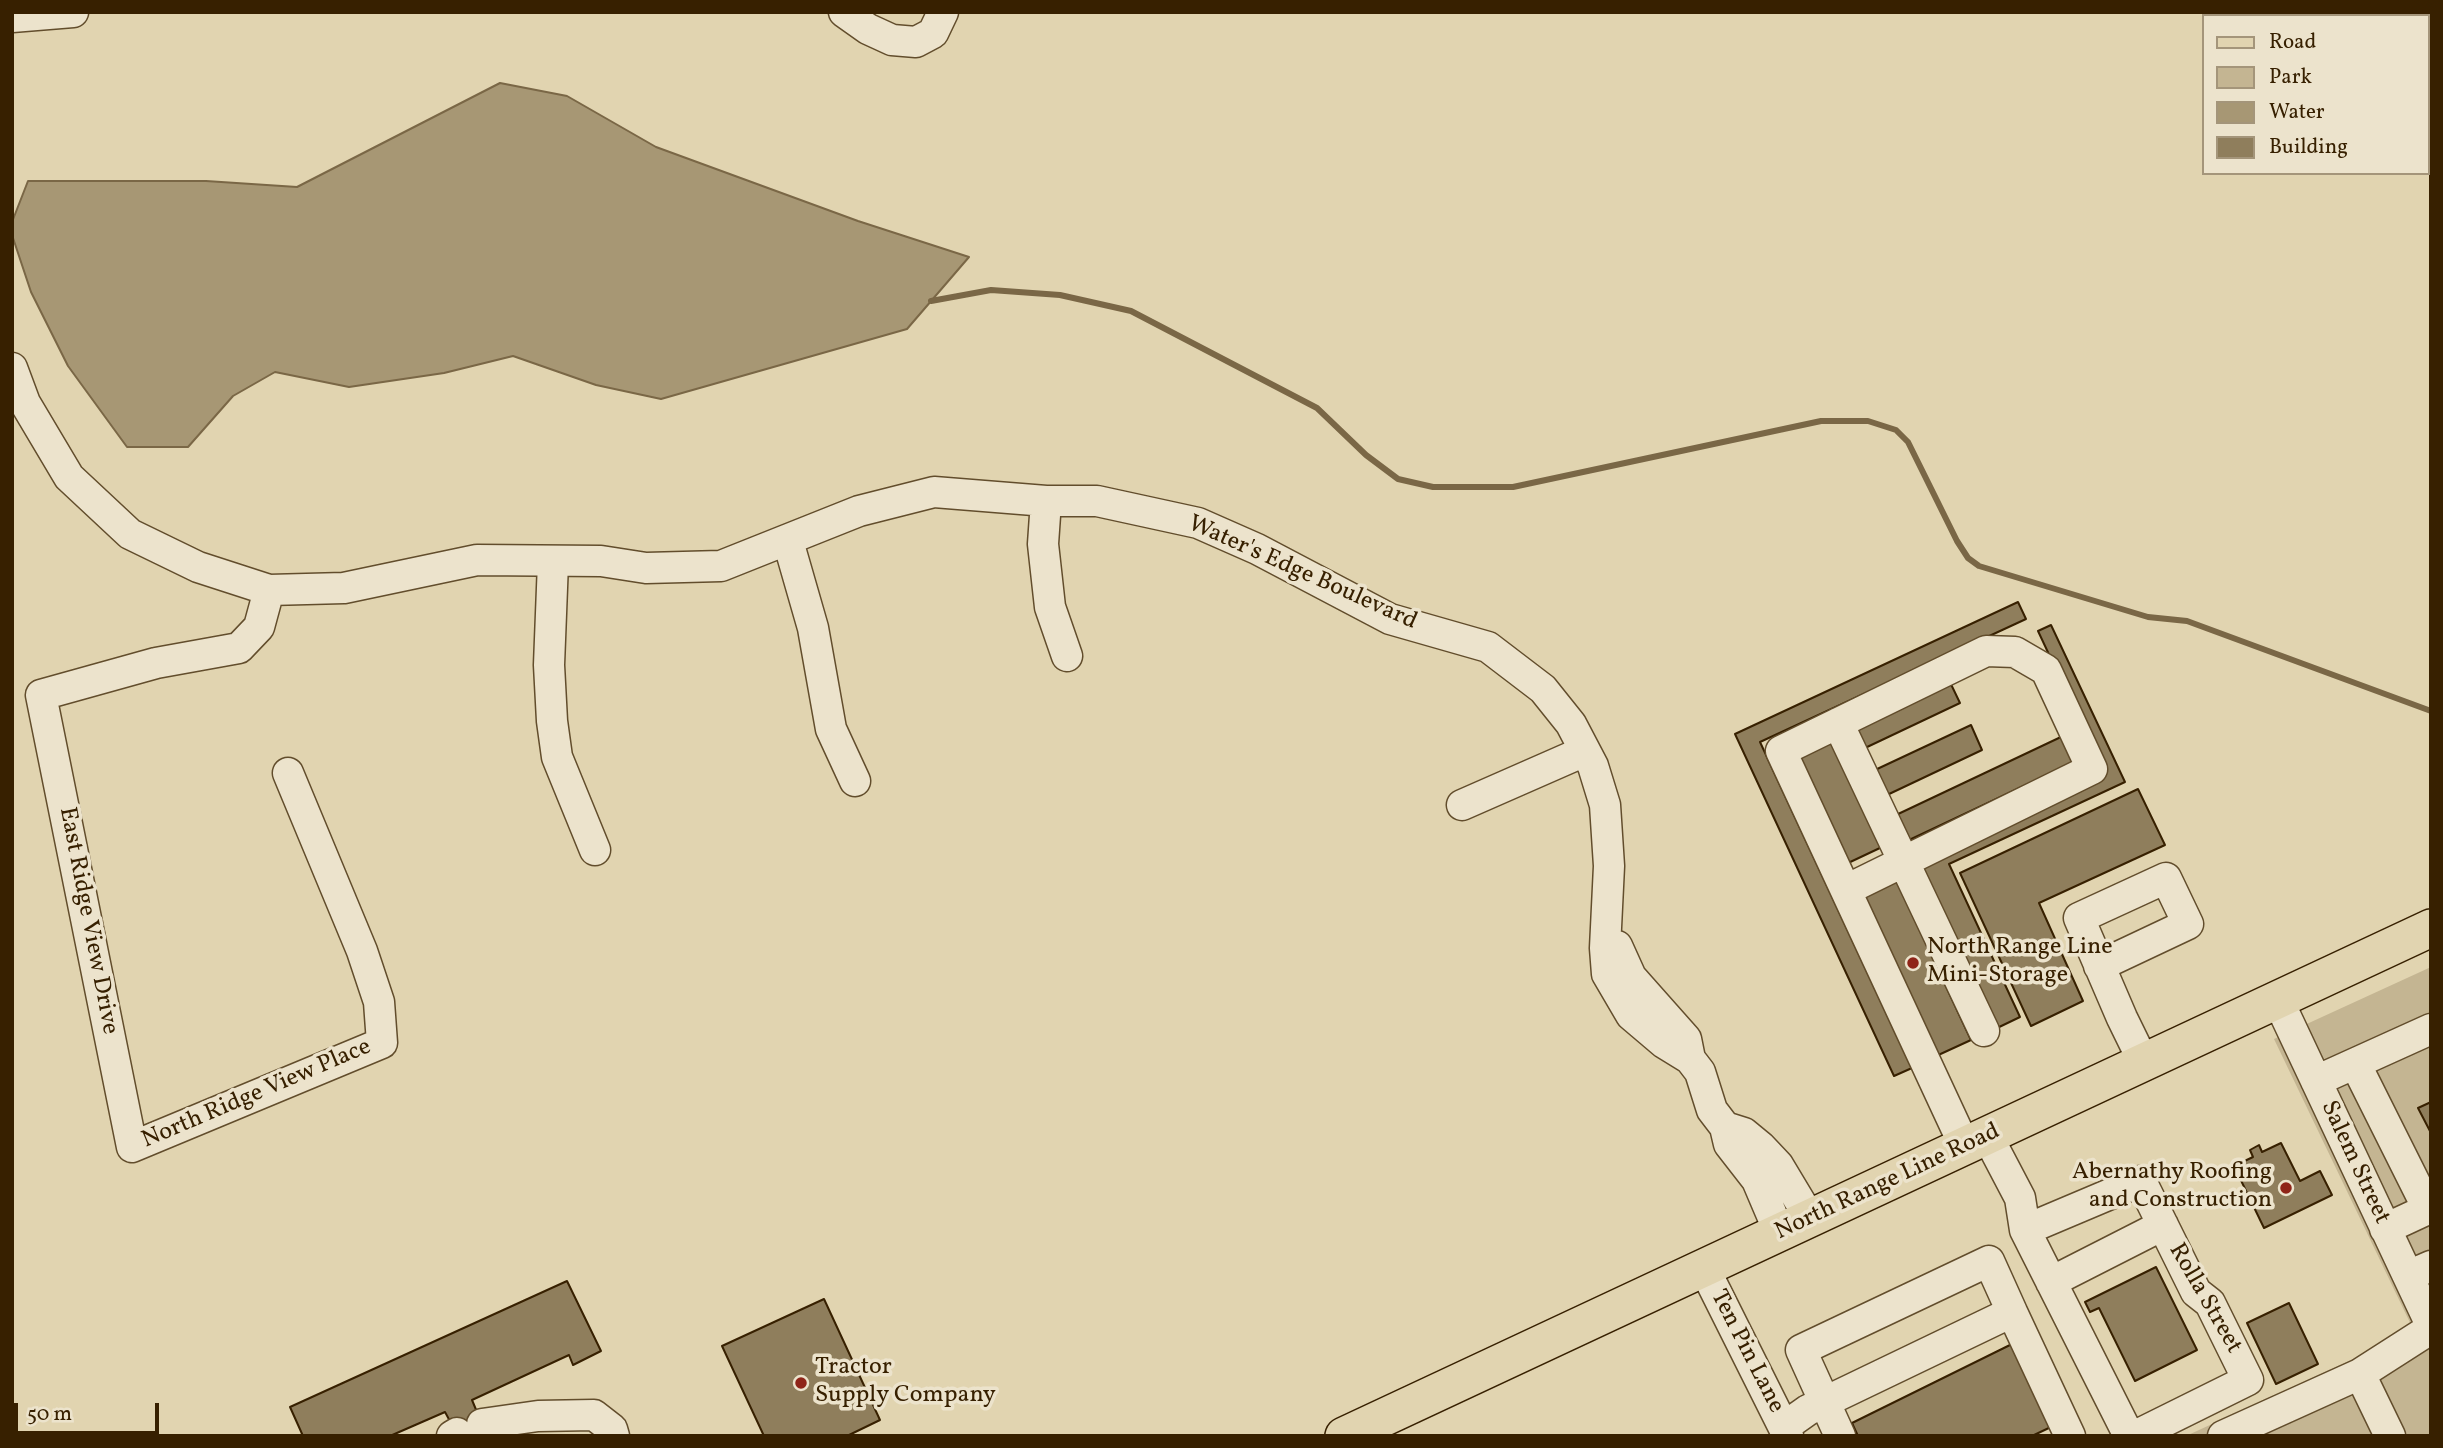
<!DOCTYPE html>
<html>
<head>
<meta charset="utf-8">
<style>
	body { margin:0 }
	#map { position:relative; width:2443px; height:1448px; overflow:hidden; background:#e1d4b0; font-family:Vollkorn,serif }
	canvas { display:block }
	.frame { position:absolute; inset:0; border:14px solid #372000; pointer-events:none }
	.legend { position:absolute; left:2202px; top:14px; width:228px; height:161px; box-sizing:border-box; background:#ece3cc; border:2px solid #a4957a; margin:0; padding:9px 12px; list-style:none; font-size:21px; color:#372000 }
	.legend li { display:flex; align-items:center; gap:14px; height:35px }
	.legend b { width:35px; border:2px solid #a4957a }
	.scale { position:absolute; left:14px; top:1403px; width:145px; height:32px; box-sizing:border-box; border:4px solid #372000; border-top:0; padding-left:9px; font-size:21px; line-height:24px; white-space:nowrap; color:#372000; -webkit-text-stroke:5px #ece3cc; paint-order:stroke }
</style>
</head>
<body>
<div id="map">
<canvas width="2443" height="1448"></canvas>
<div class="frame"></div>
<ul class="legend">
<li><b style="height:9px;background:#e1d4b0"></b>Road</li>
<li><b style="height:19px;background:#c4b592"></b>Park</li>
<li><b style="height:19px;background:#a79774"></b>Water</li>
<li><b style="height:19px;background:#8f7e5c"></b>Building</li>
</ul>
<div class="scale">50 m</div>
</div>
<script>
const c = document.querySelector('canvas').getContext('2d');
c.lineJoin = 'round';
function fillPath(path, color) { c.fillStyle = color; c.fill(path, 'evenodd'); }
const poly = rows => new Path2D(rows.map(r => 'M' + r).join(''));
function stroke(path, color, width, dash) { c.strokeStyle = color; c.lineWidth = width; c.lineCap = dash ? 'butt' : 'round'; c.setLineDash(dash || []); c.stroke(path); }
function drawText(font, color, halo, rows, align = 'center') {
  c.font = font + ' Vollkorn,serif'; c.lineWidth = 7; c.setLineDash([]); c.textBaseline = 'middle'; c.strokeStyle = halo; c.fillStyle = color; for (const [text, x, y, turn = 0] of rows) {
    c.save(); c.translate(x, y); c.rotate((+turn || 0) * Math.PI / 180); c.textAlign = isNaN(turn) ? turn : align; if (halo) c.strokeText(text, 0, 0); c.fillText(text, 0, 0); c.restore();
  }
}
fillPath(poly([
	[2431,967,2431,1436,2186,1436,2414,1331,2274,1039]
]), '#c4b592');
const water = poly([
	[500,83,567,96,656,147,858,221,969,257,907,329,661,399,596,385,513,356,444,373,349,387,275,372,233,396,188,447,127,447,68,366,31,292,12,235,12,222,28,181,206,181,297,187,500,83]
]);
fillPath(water, '#a79774');
stroke(water, '#7a6746', 2);
stroke(poly([
	[931,301,991,290,1060,295,1131,311,1317,408,1366,455,1398,479,1433,487,1513,487,1821,421,1868,421,1896,430,1908,442,1957,541,1968,558,1979,566,2148,617,2187,621,2431,711]
]), '#7a6746', 6);
const building = poly([
	[2018,602,2026,619,1760,742,1912,1068,1894,1076,1735,734,2018,602],
	[2051,625,2125,782,1949,864,2020,1017,1993,1030,1914,860,2104,772,2038,631,2051,625],
	[1948,678,1960,703,1865,748,1853,723,1948,678],
	[1971,725,1982,750,1887,795,1875,770,1971,725],
	[1830,733,1882,847,1846,864,1794,749,1830,733],
	[2063,736,2075,762,1907,841,1896,815,2063,736],
	[2138,789,2165,845,2039,903,2083,1001,2031,1026,1960,873,2138,789],
	[1892,870,1971,1040,1934,1057,1856,886,1892,870],
	[2431,1102,2431,1133,2418,1108,2431,1102],
	[2281,1143,2300,1181,2320,1171,2332,1195,2264,1228,2234,1166,2253,1157,2250,1150,2259,1145,2262,1152,2281,1143],
	[2156,1267,2197,1350,2135,1381,2099,1308,2090,1312,2085,1302,2156,1267],
	[567,1281,601,1351,573,1365,569,1355,472,1400,487,1436,458,1436,445,1412,390,1436,303,1436,290,1407,567,1281],
	[824,1299,880,1420,847,1436,764,1436,722,1346,824,1299],
	[2289,1303,2318,1364,2276,1384,2247,1323,2289,1303],
	[2012,1344,2053,1426,2032,1436,1858,1436,1852,1423,2012,1344]
]);
fillPath(building, '#8f7e5c');
stroke(building, '#372000', 2);
const minor = poly([
	[844,12,868,29,892,40,916,42,933,33,943,12],
	[12,17,73,12],
	[2427,135,2431,133],
	[12,368,25,403,69,477,130,534,198,567,269,590,344,588,477,560,601,561,646,568,721,566,859,511,934,492,1046,501,1097,501,1198,523,1257,549,1390,619,1488,647,1543,689,1571,724,1593,766,1605,805,1609,866,1605,948,1607,974,1631,1015,1664,1043,1690,1059,1700,1072,1712,1110,1725,1127,1729,1144,1757,1180,1780,1234],
	[1046,501,1043,544,1050,607,1067,656],
	[788,541,813,628,831,729,855,781],
	[553,562,549,665,552,721,557,757,595,850],
	[269,590,259,627,239,648,156,663,41,695,132,1147,382,1043,379,1002,362,951,288,773],
	[1838,723,1984,1031],
	[1462,805,1585,751],
	[1846,890,2092,769,2046,670,2015,652,1986,651,1781,751,1965,1147],
	[1617,946,1631,977,1686,1039,1690,1059],
	[2099,966,2188,924,2166,878,2079,918,2122,1018,2144,1063],
	[2278,1000,2431,1325],
	[2356,1065,2428,1209,2385,1229],
	[2316,1081,2431,1029],
	[1725,1127,1744,1133,1761,1147,1778,1165,1811,1220],
	[1988,1137,2020,1198,2025,1230,2129,1436],
	[2025,1230,2141,1181,2196,1292,2210,1303,2248,1380,2135,1436],
	[1704,1268,1788,1436],
	[2408,1276,2431,1266],
	[2051,1282,2163,1225],
	[482,1424,538,1416,594,1415,612,1429,614,1436],
	[1784,1427,1808,1410,2012,1312,2070,1436],
	[452,1436,457,1433],
	[1840,1436,1801,1350,1989,1261,2012,1312],
	[2223,1436,2360,1374],
	[2390,1436,2360,1374,2424,1333]
]);
const major = poly([
	[1344,1436,2431,928]
]);
stroke(minor, '#624d2c', 33);
stroke(major, '#372000', 40);
stroke(minor, '#ece3cc', 30);
stroke(major, '#e1d4b0', 37);
for (const [x, y, r, color] of [
	[1913,963,7,"#8f2418"],
	[2286,1188,7,"#8f2418"],
	[801,1383,7,"#8f2418"]
]) { const dot = new Path2D(); dot.arc(x, y, r, 0, 2 * Math.PI); c.fillStyle = color; c.fill(dot); stroke(dot, '#ece3cc', 2.5); }
drawText('24px', '#372000', '#ece3cc', [
	["Water's Edge Boulevard",1302,574,24],
	["East Ridge View Drive",87,921,79],
	["North Ridge View Place",257,1095,-23],
	["Salem Street",2354,1163,65],
	["North Range Line Road",1888,1183,-25],
	["Rolla Street",2204,1299,60],
	["Ten Pin Lane",1746,1352,63]
]);
drawText('24px', '#372000', '#ece3cc', [
	["North Range Line",1927,949],
	["Mini-Storage",1927,977],
	["Abernathy Roofing",2272,1174,"right"],
	["and Construction",2272,1202,"right"],
	["Tractor",815,1369],
	["Supply Company",815,1397]
], 'left');
</script>
</body>
</html>
